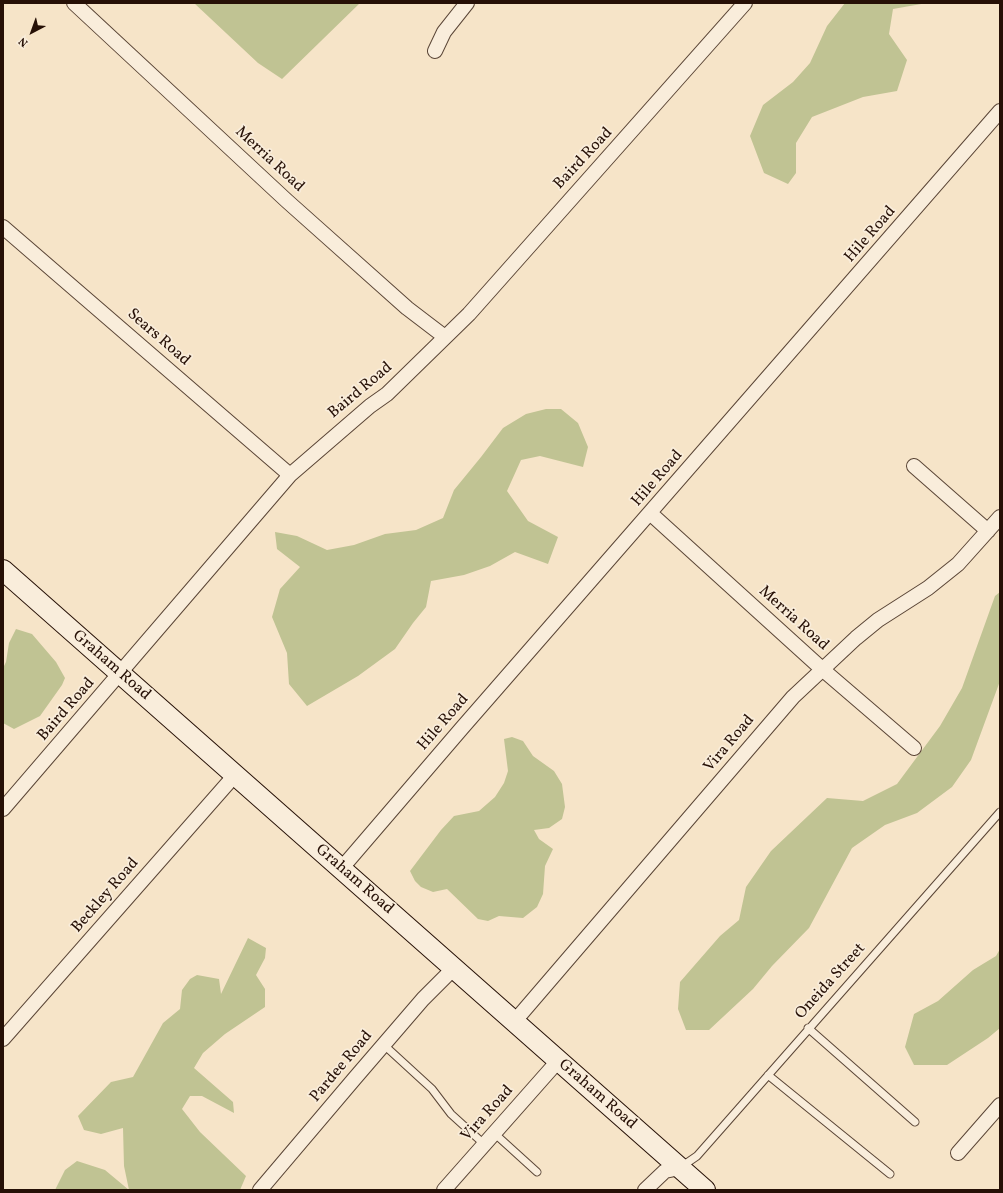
<!DOCTYPE html>
<html>
<head>
<meta charset="utf-8">
<style>
	body { margin:0 }
	#map { position:relative; width:1003px; height:1193px; overflow:hidden; background:#f6e4c8; font-family:Vollkorn,serif }
	canvas { display:block }
	.frame { position:absolute; inset:0; border:4px solid #261006; pointer-events:none }
	.north { position:absolute; left:12px; top:12px; width:40px; height:40px; -webkit-text-stroke:3px #f9eddb; paint-order:stroke; rotate:221deg; font-size:11px; font-weight:700; line-height:16px; text-align:center; color:#261006 }
	.north::after { content:''; display:block; margin:auto; width:14px; height:18px; background:#261006; clip-path:polygon(50% 0,100% 100%,50% 72%,0 100%) }
</style>
</head>
<body>
<div id="map">
<canvas width="1003" height="1193"></canvas>
<div class="frame"></div>
<div class="north">N</div>
</div>
<script>
const c = document.querySelector('canvas').getContext('2d');
c.lineJoin = 'round';
function fillPath(path, color) { c.fillStyle = color; c.fill(path, 'evenodd'); }
const poly = rows => new Path2D(rows.map(r => 'M' + r).join(''));
function stroke(path, color, width, dash) { c.strokeStyle = color; c.lineWidth = width; c.lineCap = dash ? 'butt' : 'round'; c.setLineDash(dash || []); c.stroke(path); }
function drawText(font, color, halo, rows, align = 'center') {
  c.font = font + ' Vollkorn,serif'; c.lineWidth = 3.5; c.setLineDash([]); c.textBaseline = 'middle'; c.strokeStyle = halo; c.fillStyle = color; for (const [text, x, y, turn = 0] of rows) {
    c.save(); c.translate(x, y); c.rotate((+turn || 0) * Math.PI / 180); c.textAlign = isNaN(turn) ? turn : align; if (halo) c.strokeText(text, 0, 0); c.fillText(text, 0, 0); c.restore();
  }
}
fillPath(poly([
	[194,3,360,3,282,79,258,63],
	[845,3,927,3,893,9,889,34,907,60,897,91,863,97,812,117,796,143,796,173,788,184,764,173,750,136,763,105,793,82,810,63,827,26],
	[546,409,561,409,578,423,588,447,583,467,540,456,521,460,507,491,528,521,558,537,548,564,515,552,490,566,464,575,431,581,426,607,413,623,395,649,358,676,307,706,289,684,287,653,272,617,280,589,300,567,277,549,275,532,297,536,327,550,354,545,385,534,416,530,443,518,454,490,481,457,503,428,526,414],
	[1000,592,1000,681,971,760,952,787,917,813,885,825,852,848,809,928,772,966,753,989,709,1030,686,1030,678,1009,680,982,720,936,739,920,746,887,771,851,827,798,863,801,897,784,940,726,962,688,995,596],
	[16,629,32,634,56,662,65,678,62,685,40,716,14,729,3,723,3,668,6,662,9,643],
	[512,737,523,741,533,756,554,771,562,784,565,807,562,819,549,828,534,830,539,839,553,849,545,866,543,894,537,907,523,918,499,916,488,921,478,919,447,889,433,892,421,887,415,881,410,871,441,830,454,816,479,811,495,797,504,783,508,771,504,739],
	[248,938,266,948,265,958,256,975,265,989,265,1007,225,1034,203,1053,194,1068,233,1102,234,1113,202,1096,190,1096,182,1109,200,1132,246,1176,240,1190,55,1190,65,1170,77,1161,105,1170,129,1190,124,1166,123,1128,101,1134,84,1130,78,1116,111,1082,133,1077,163,1023,180,1009,182,990,190,979,197,975,219,979,221,994],
	[1000,949,1000,1028,988,1038,947,1065,914,1065,905,1047,914,1014,938,1001,973,970,996,956]
]), '#c0c393');
const lane = poly([
	[808,1028,915,1122],
	[384,1045,432,1089,451,1114,484,1144],
	[768,1075,890,1174],
	[494,1133,537,1172],
	[681,1167,697,1156,1000,812]
]);
const street = poly([
	[74,3,287,201,407,308,445,337],
	[435,51,444,32,467,3],
	[3,227,290,475],
	[914,466,988,531],
	[650,513,822,669,914,748],
	[3,809,290,475,370,406,387,394,469,314,745,3],
	[341,869,462,728,1000,111],
	[514,1022,793,697,856,638,878,620,928,588,958,564,1000,517],
	[3,1039,235,775],
	[958,1153,1000,1105],
	[260,1190,355,1078,423,999,453,969],
	[444,1190,558,1061],
	[645,1190,665,1171,680,1168]
]);
const secondary = poly([
	[3,570,705,1190]
]);
stroke(lane, '#5a4536', 9);
stroke(street, '#5a4536', 16);
stroke(secondary, '#261006', 22);
stroke(lane, '#f9eddb', 7);
stroke(street, '#f9eddb', 14);
stroke(secondary, '#f9eddb', 20);
drawText('16px', '#261006', '#f9eddb', [
	["Baird Road",584,159,-47],
	["Merria Road",269,160,43],
	["Hile Road",871,235,-49],
	["Sears Road",158,338,41],
	["Baird Road",361,391,-40],
	["Hile Road",658,479,-49],
	["Merria Road",793,619,42],
	["Graham Road",111,666,41],
	["Baird Road",67,710,-49],
	["Hile Road",444,723,-49],
	["Vira Road",730,744,-50],
	["Graham Road",354,880,41],
	["Beckley Road",106,896,-49],
	["Oneida Street",831,982,-48],
	["Pardee Road",342,1067,-50],
	["Graham Road",597,1095,41],
	["Vira Road",488,1114,-48]
]);
</script>
</body>
</html>
